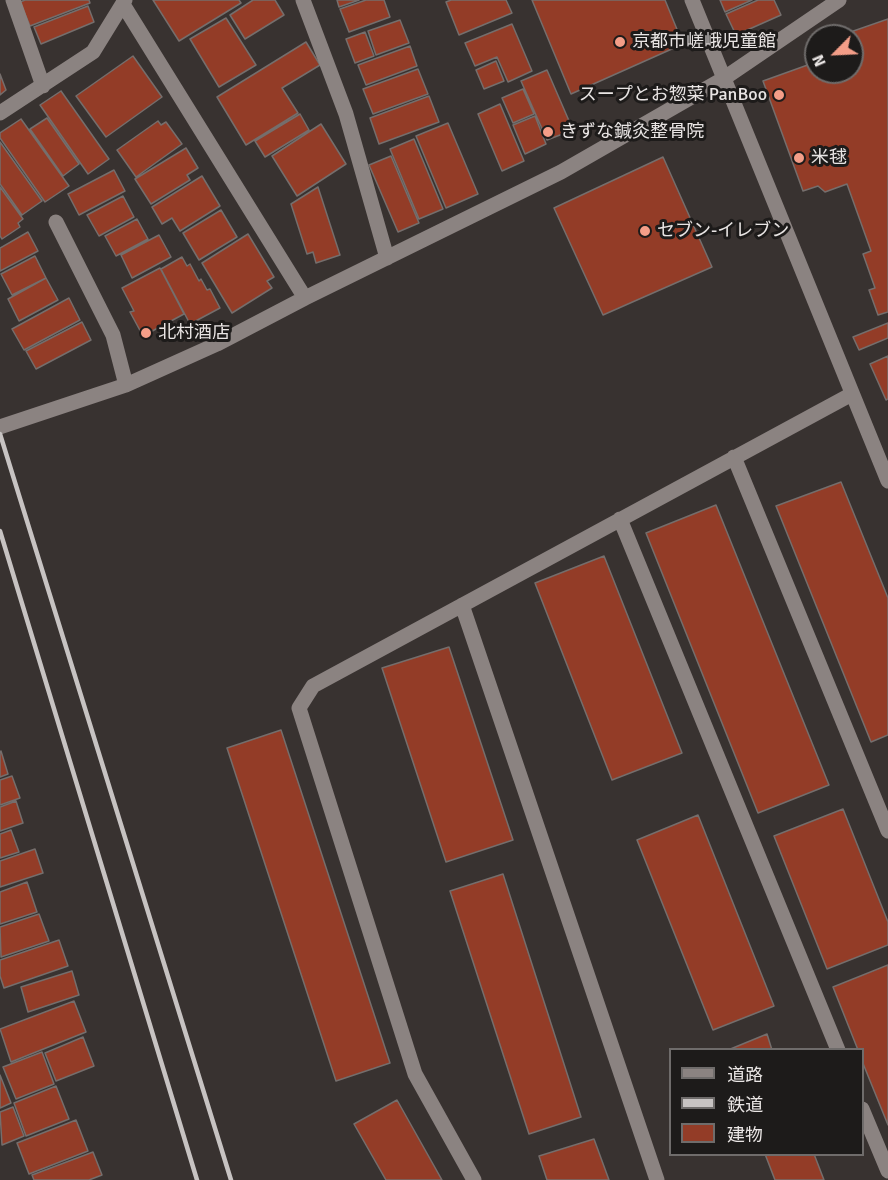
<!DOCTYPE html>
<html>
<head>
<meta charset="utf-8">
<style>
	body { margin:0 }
	#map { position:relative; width:888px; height:1180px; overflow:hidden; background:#383230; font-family:Signika,"Noto Sans JP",sans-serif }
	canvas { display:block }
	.legend { position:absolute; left:669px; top:1048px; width:195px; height:108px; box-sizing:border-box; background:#1d1b1a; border:2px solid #6f6c6b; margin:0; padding:8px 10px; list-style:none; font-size:18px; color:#e9e5e4 }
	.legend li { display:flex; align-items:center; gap:12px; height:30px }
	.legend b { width:30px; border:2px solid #6f6c6b }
	.north { position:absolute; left:804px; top:24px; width:60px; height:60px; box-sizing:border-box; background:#1d1b1a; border:2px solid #6f6c6b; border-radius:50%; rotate:246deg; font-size:16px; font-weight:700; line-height:24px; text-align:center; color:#e9e5e4 }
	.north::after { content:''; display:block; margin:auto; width:21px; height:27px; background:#f49e88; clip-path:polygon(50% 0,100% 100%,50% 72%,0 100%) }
</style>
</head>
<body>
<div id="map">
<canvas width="888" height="1180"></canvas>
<ul class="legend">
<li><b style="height:8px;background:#8b8381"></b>道路</li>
<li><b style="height:8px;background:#c7c3c2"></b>鉄道</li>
<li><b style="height:16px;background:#933c27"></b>建物</li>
</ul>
<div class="north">N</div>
</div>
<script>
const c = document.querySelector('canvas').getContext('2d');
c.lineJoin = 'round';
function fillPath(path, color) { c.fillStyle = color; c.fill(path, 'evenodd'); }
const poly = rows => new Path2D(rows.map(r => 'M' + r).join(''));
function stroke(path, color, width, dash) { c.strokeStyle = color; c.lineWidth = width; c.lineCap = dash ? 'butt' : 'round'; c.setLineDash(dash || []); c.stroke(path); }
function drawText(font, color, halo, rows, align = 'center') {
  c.font = font + ' Signika,"Noto Sans JP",sans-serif'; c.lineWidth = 6; c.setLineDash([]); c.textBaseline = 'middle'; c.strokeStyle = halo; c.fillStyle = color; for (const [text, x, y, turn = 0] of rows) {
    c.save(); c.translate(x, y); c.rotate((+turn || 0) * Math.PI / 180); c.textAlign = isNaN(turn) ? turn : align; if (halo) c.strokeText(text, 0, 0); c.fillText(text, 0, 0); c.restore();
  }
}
const building = poly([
	[25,0,89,0,90,3,30,26,20,2,25,0],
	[153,0,239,0,241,3,179,41,153,0],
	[253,0,275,0,284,15,245,39,230,15,253,0],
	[337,0,359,0,339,7,337,0],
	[366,0,384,0,390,17,349,32,340,9,366,0],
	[451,0,506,0,512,13,459,35,446,2,451,0],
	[532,0,665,0,683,44,571,94,532,0],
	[720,0,752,0,725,12,720,0],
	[758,0,774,0,781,15,736,35,726,14,758,0],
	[88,6,94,22,41,44,34,27,88,6],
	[226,18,256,65,219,87,190,39,226,18],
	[888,19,888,312,878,315,869,290,875,288,863,254,871,251,847,184,825,192,818,186,803,191,763,81,816,62,816,72,852,72,852,36,839,36,888,19],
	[400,20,409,43,376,55,368,31,400,20],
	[512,24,532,71,508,82,497,57,475,66,465,43,512,24],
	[365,32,374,56,355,63,346,39,365,32],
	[306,42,320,65,282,88,298,113,246,145,217,97,306,42],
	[410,46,417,66,366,85,358,65,410,46],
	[133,56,162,97,106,137,76,96,133,56],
	[496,61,504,81,484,89,476,70,496,61],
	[418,69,428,94,373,114,363,89,418,69],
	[547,70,573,130,547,140,521,81,547,70],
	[0,74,6,90,0,95,0,74],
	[523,89,534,114,513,123,502,98,523,89],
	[61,91,109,159,88,174,40,105,61,91],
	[429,96,439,122,379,144,370,118,429,96],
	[500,104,524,161,502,171,478,114,500,104],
	[300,114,309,130,265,157,255,141,300,114],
	[535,116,546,144,525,154,513,125,535,116],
	[47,118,79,164,63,176,30,129,47,118],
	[21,119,69,186,45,202,0,138,0,133,21,119],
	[158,121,161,125,166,122,182,144,136,177,117,150,158,121],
	[448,123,478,194,446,208,416,136,448,123],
	[321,124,346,164,297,196,272,156,321,124],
	[414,139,443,209,419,219,390,149,414,139],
	[0,142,42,201,22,215,0,184,0,142],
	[186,148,198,168,187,175,190,180,151,204,135,179,186,148],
	[391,156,419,223,398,232,369,165,391,156],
	[663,157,712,267,603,315,554,208,663,157],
	[114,170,125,191,79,215,68,194,114,170],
	[202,176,220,206,180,231,172,218,162,224,152,207,202,176],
	[0,187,23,219,18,223,20,227,2,239,0,236,0,187],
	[318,187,340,255,316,263,313,252,307,254,291,204,318,187],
	[123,196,134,217,99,236,87,215,123,196],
	[221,210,237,237,199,260,183,233,221,210],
	[137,219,148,239,116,256,105,236,137,219],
	[28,232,38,251,0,271,0,248,28,232],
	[248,234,274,277,267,281,272,288,232,313,202,263,248,234],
	[159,235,171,257,132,278,121,255,159,235],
	[35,256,46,278,12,295,1,274,35,256],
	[182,257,187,266,190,264,199,281,201,279,207,290,210,289,220,308,190,324,161,269,182,257],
	[160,268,184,314,143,336,130,312,134,311,122,288,160,268],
	[46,278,58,300,19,321,8,299,46,278],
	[69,298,80,320,24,350,12,329,69,298],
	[82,322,91,340,36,369,26,351,82,322],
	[888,323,888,338,859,350,853,337,888,323],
	[888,356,888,399,886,400,870,364,888,356],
	[841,482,888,598,888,735,871,742,776,506,841,482],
	[716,505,829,785,758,813,646,533,716,505],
	[604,556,682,753,612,780,535,583,604,556],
	[449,647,513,840,446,862,382,668,449,647],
	[281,730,390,1063,336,1081,227,748,281,730],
	[1,751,8,774,0,777,0,752,1,751],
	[12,776,20,798,0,805,0,780,12,776],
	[16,801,23,823,0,831,0,807,16,801],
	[843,809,888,922,888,945,827,969,774,836,843,809],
	[698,815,774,1006,713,1030,637,840,698,815],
	[11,830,19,852,0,858,0,834,11,830],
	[35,849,43,873,0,887,0,861,35,849],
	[503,874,581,1117,529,1134,450,891,503,874],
	[27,882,37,912,0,924,0,892,27,882],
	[39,914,49,941,1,957,0,927,39,914],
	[59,940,68,966,4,988,0,976,0,960,59,940],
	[888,965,888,1125,862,1061,862,1050,858,1050,833,987,888,965],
	[72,971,79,995,28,1012,21,987,72,971],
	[74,1001,86,1032,11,1062,0,1029,74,1001],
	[767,1034,772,1050,728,1050,767,1034],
	[83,1037,94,1066,56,1081,45,1053,83,1037],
	[42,1052,54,1084,16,1099,3,1067,42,1052],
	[0,1075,11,1103,0,1108,0,1075],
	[56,1086,69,1119,26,1136,14,1103,56,1086],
	[397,1100,442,1180,386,1180,354,1124,397,1100],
	[13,1107,24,1136,2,1145,0,1112,13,1107],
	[76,1120,88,1151,29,1174,17,1143,76,1120],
	[594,1139,609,1180,547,1180,539,1156,594,1139],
	[93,1152,102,1175,89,1180,34,1180,32,1175,93,1152],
	[765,1154,814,1154,824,1180,775,1180,765,1154]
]);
fillPath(building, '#933c27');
stroke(building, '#756e6c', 1.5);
stroke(poly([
	[13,0,43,86],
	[303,0,346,114,387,258],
	[692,0,888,481],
	[124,6,305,298],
	[0,113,93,52,125,0],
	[56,222,113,335,126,385],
	[0,427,126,385,217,344,305,298,561,172,723,79,839,0],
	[734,457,888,831],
	[620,519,838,1050],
	[462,605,657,1180],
	[862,1109,888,1171],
	[474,1180,415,1074,299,708,313,686,852,394]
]), '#8b8381', 15);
stroke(poly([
	[0,434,231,1180],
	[0,531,197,1180]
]), '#c7c3c2', 4.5);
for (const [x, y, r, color] of [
	[620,42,6,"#f49e88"],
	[779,95,6,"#f49e88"],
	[548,132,6,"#f49e88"],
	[799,158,6,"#f49e88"],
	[645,231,6,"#f49e88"],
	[146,333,6,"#f49e88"]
]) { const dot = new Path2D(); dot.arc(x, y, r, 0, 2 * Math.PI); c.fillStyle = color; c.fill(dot); stroke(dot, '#1d1b1a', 2); }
drawText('18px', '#e9e5e4', '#1d1b1a', [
	["京都市嵯峨児童館",632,42],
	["スープとお惣菜 PanBoo",767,95,"right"],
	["きずな鍼灸整骨院",560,132],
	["米毬",811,158],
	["セブン-イレブン",657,231],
	["北村酒店",158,333]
], 'left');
</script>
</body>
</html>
